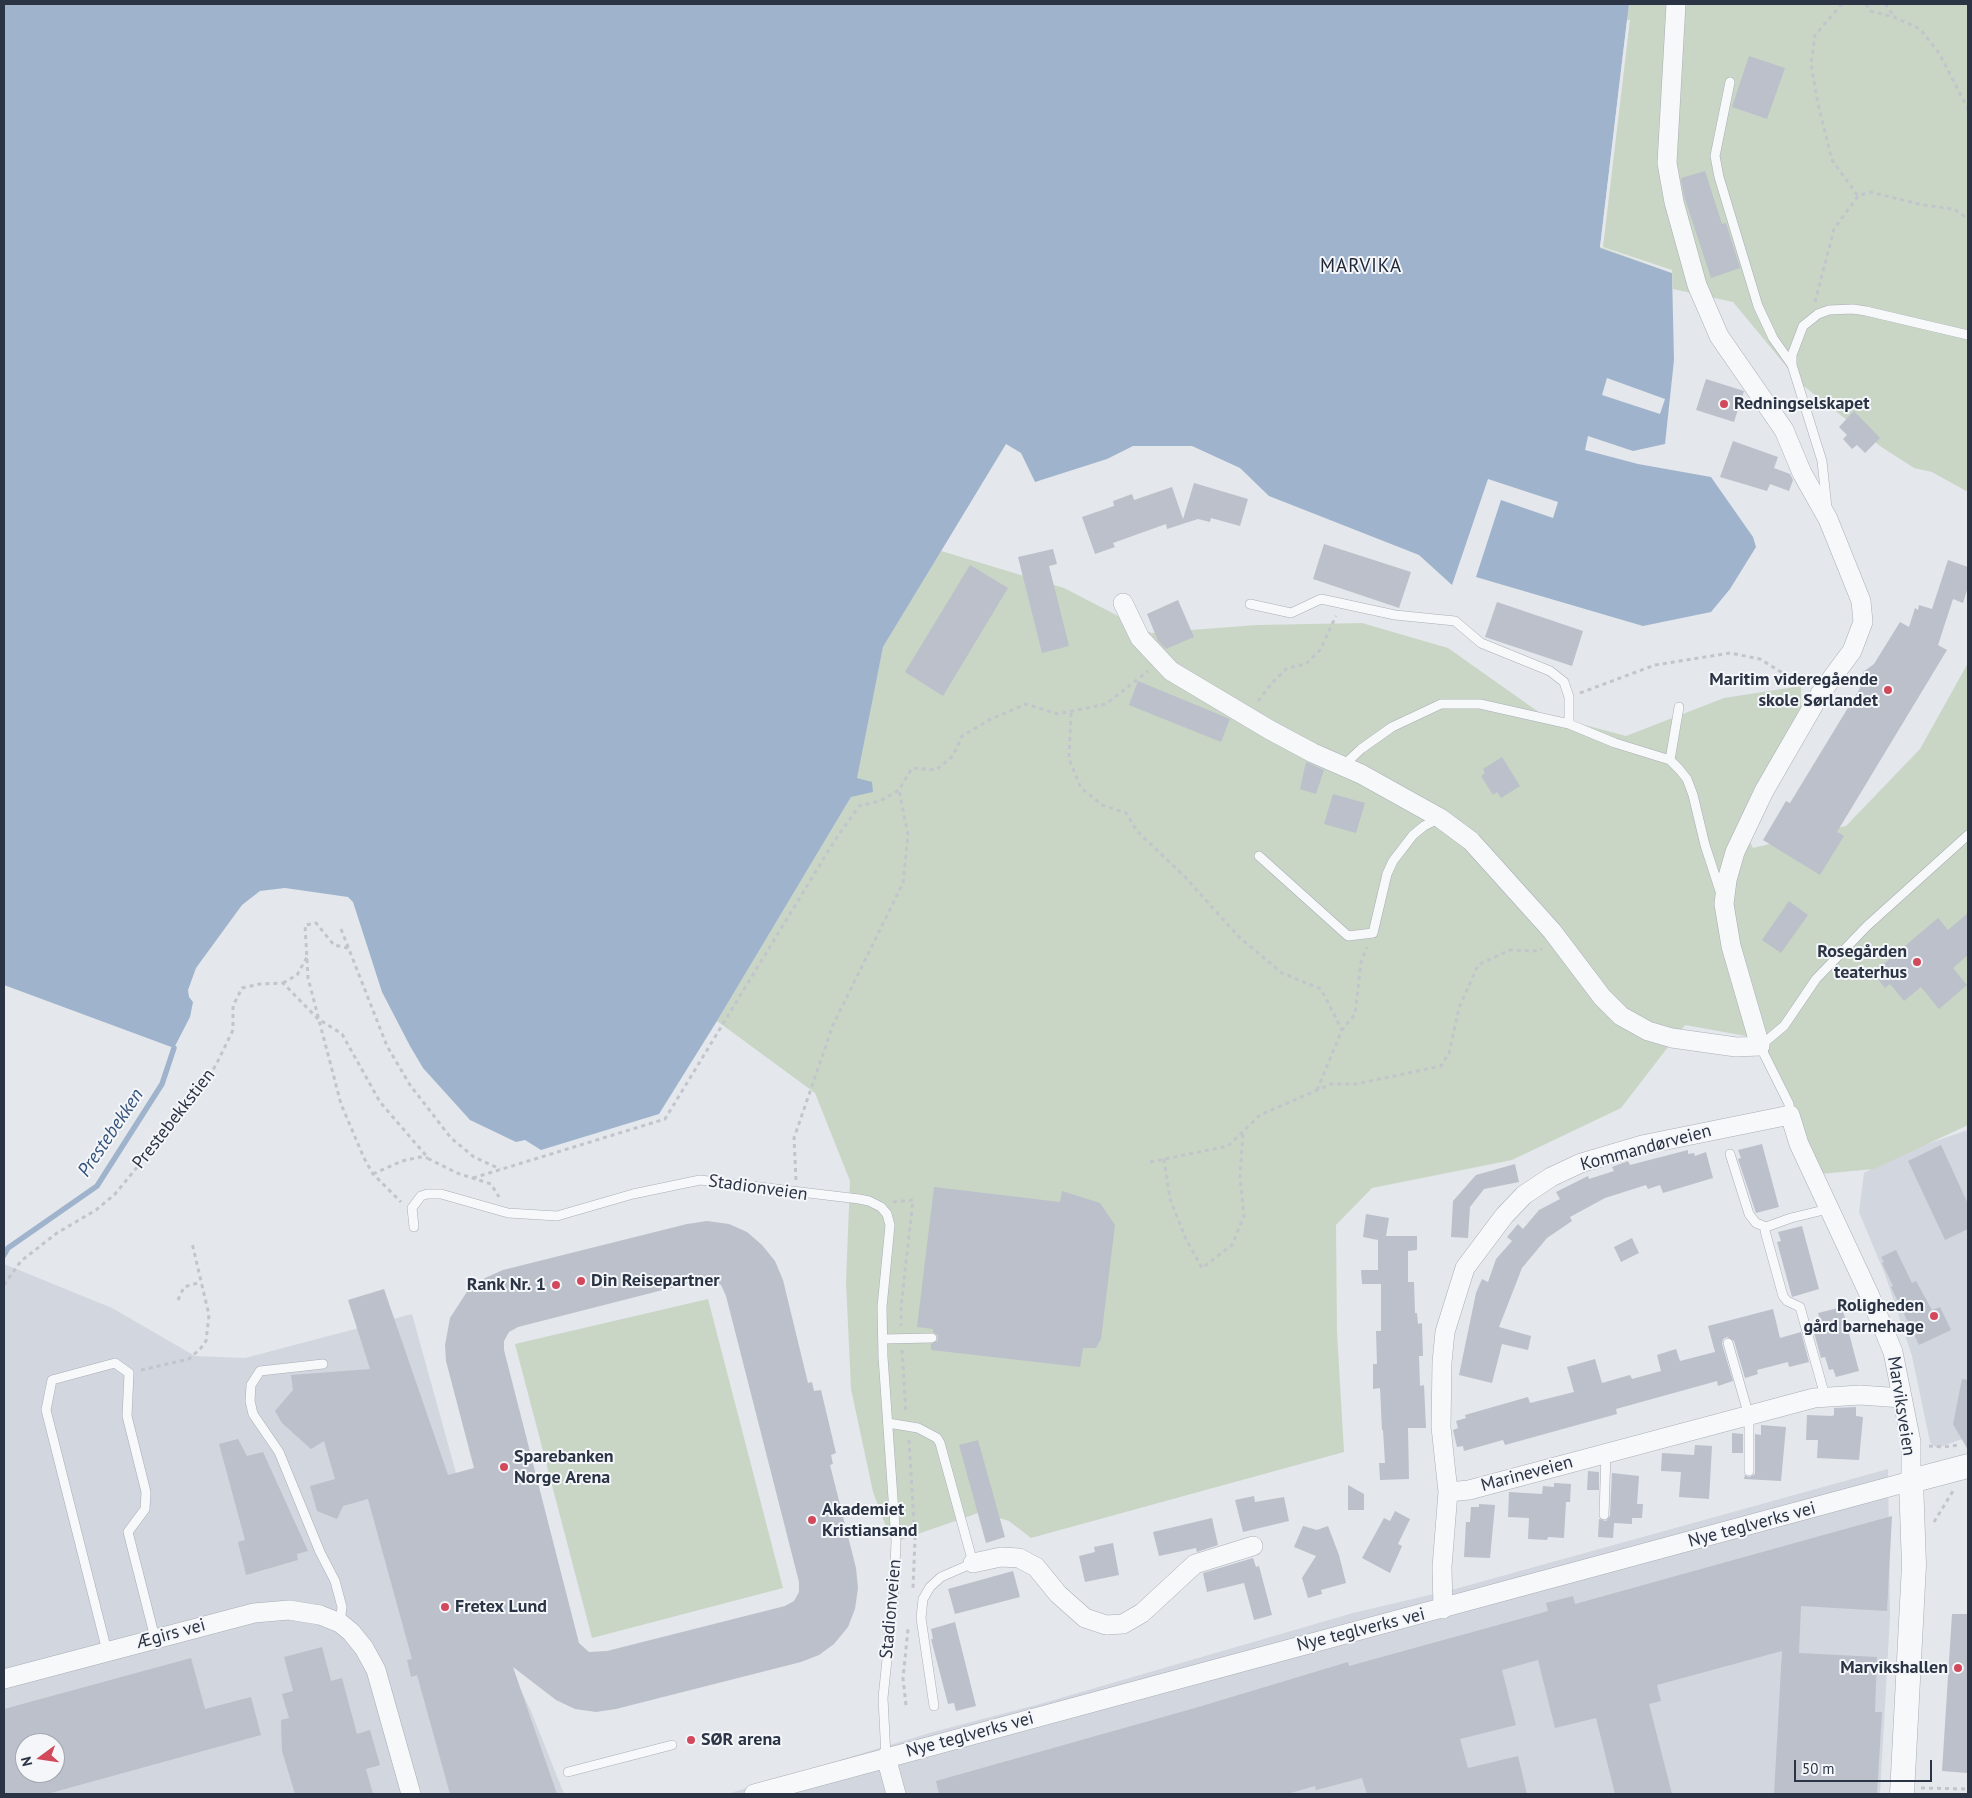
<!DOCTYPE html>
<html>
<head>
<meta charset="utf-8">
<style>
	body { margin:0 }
	#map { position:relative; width:1972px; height:1798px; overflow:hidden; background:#e4e7ec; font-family:"PT Sans",sans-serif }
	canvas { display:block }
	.frame { position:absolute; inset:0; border:5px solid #2b3445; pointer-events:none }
	.north { position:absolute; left:15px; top:1733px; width:50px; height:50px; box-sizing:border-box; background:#f4f6f9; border:1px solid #a4a8b1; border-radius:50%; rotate:256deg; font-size:14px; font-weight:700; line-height:20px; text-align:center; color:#2b3445 }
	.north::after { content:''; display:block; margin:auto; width:18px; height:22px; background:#d1495b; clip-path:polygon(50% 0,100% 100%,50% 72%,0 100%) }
	.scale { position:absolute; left:1794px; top:1760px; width:138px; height:22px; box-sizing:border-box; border:2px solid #2b3445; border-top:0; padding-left:6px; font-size:15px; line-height:18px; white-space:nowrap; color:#2b3445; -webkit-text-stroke:4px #f4f6f9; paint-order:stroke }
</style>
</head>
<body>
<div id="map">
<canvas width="1972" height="1798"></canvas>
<div class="frame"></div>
<div class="north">N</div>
<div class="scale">50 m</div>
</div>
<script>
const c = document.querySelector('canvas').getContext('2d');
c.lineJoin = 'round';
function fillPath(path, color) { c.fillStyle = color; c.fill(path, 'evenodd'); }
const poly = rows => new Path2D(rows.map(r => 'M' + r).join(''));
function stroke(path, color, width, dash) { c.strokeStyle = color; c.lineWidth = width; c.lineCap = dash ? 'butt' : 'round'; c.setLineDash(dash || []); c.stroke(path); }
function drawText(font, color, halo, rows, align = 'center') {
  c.font = font + ' "PT Sans",sans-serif'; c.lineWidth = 4; c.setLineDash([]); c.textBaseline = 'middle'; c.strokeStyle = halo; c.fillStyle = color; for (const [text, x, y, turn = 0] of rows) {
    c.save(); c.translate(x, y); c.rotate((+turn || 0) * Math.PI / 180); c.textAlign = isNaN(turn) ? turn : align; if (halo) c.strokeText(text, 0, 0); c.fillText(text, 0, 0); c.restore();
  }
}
fillPath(poly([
	[1968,1130,1968,1437,1937,1448,1930,1442,1912,1356,1886,1277,1859,1212,1864,1173,1898,1154],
	[4,1264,112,1308,195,1356,245,1358,412,1314,510,1668,531,1711,564,1794,4,1794],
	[25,1743,55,1743,55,1773,25,1773],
	[1888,1469,1890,1616,1880,1794,727,1794,933,1732,1040,1704,1353,1613,1455,1589]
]), '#d2d6de');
fillPath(poly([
	[1629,4,1968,4,1968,492,1932,472,1914,468,1880,446,1801,384,1733,302,1673,289,1672,273,1600,249],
	[941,551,1064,588,1151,633,1257,625,1362,623,1448,648,1540,713,1626,736,1724,698,1801,686,1801,729,1740,822,1753,848,1846,826,1920,749,1968,663,1968,1125,1874,1169,1820,1174,1797,1136,1757,1038,1685,1025,1621,1108,1512,1160,1372,1188,1336,1225,1337,1332,1344,1452,1031,1538,1009,1521,981,1512,892,1543,873,1492,851,1389,846,1282,850,1181,815,1093,717,1021,851,797,883,647],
	[708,1299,783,1588,592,1638,515,1344]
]), '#c9d6c5');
fillPath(poly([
	[4,4,1629,4,1600,248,1672,273,1674,360,1665,444,1633,451,1588,436,1585,450,1638,464,1711,477,1753,537,1756,547,1730,589,1711,612,1643,626,1476,577,1501,500,1553,518,1558,502,1488,479,1452,585,1419,555,1269,496,1240,468,1192,446,1133,446,1107,459,1035,482,1021,453,1006,444,883,647,857,778,872,782,873,792,851,797,717,1021,659,1114,541,1150,525,1140,516,1142,470,1120,423,1068,410,1046,382,992,353,902,348,897,285,888,260,891,242,905,196,968,188,990,189,997,193,1002,190,1017,174,1048,4,985]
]), '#9fb4cc');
fillPath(poly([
	[1627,20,1630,20,1603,247,1672,270,1672,273,1600,247],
	[1607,378,1665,399,1660,414,1602,395]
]), '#e4e7ec');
stroke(poly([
	[4,1255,8,1248,97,1186,162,1084,174,1048]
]), '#9fb4cc', 5.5);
fillPath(poly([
	[1749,56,1785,68,1767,119,1732,107],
	[1705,171,1722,224,1726,223,1740,268,1711,278,1684,196,1681,178],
	[1706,379,1744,391,1734,422,1696,410],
	[1854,411,1880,438,1865,453,1857,445,1852,449,1843,439,1847,435,1839,427],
	[1733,441,1778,457,1774,468,1790,474,1793,480,1789,491,1770,484,1767,491,1720,477],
	[1194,483,1248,499,1240,526,1211,518,1210,522,1198,519,1167,529,1166,524,1113,543,1115,547,1095,554,1082,517,1114,506,1113,501,1132,494,1134,500,1172,487,1183,519],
	[1324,544,1411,572,1399,608,1313,579],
	[1053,549,1057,564,1049,566,1069,646,1042,653,1018,557],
	[1948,560,1968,567,1968,587,1963,603,1953,599,1938,645,1947,650,1837,832,1844,836,1820,875,1763,840,1786,801,1790,803,1860,688,1863,672,1874,664,1900,622,1909,627,1915,608,1918,610,1919,605,1932,609],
	[970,565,1008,588,943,696,905,672],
	[1178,600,1194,637,1166,649,1158,641,1147,614],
	[1497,602,1583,631,1572,666,1485,637],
	[1138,681,1230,719,1221,742,1129,705],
	[1502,757,1520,786,1501,798,1497,792,1493,795,1481,776,1485,773,1483,769],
	[1306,762,1324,770,1316,794,1300,789],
	[1333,794,1365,803,1356,833,1324,824],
	[1789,901,1808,915,1781,953,1762,940],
	[1968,913,1968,955,1953,968,1967,985,1939,1009,1921,987,1904,1001,1890,984,1885,988,1873,973,1938,918,1948,930],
	[1762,1144,1779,1207,1756,1213,1738,1159,1741,1158,1738,1150],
	[1941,1145,1968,1204,1968,1229,1945,1240,1908,1161],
	[1688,1150,1688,1154,1694,1153,1695,1156,1706,1152,1713,1178,1663,1193,1660,1185,1648,1189,1646,1185,1605,1198,1570,1217,1572,1221,1547,1238,1522,1268,1499,1327,1531,1336,1528,1350,1502,1344,1492,1383,1459,1375,1476,1293,1482,1279,1488,1282,1496,1259,1512,1241,1507,1237,1518,1224,1523,1229,1539,1210,1560,1199,1556,1192,1588,1176,1589,1179,1614,1171,1612,1167,1628,1161,1630,1165],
	[1515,1164,1519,1182,1484,1189,1470,1207,1468,1238,1451,1237,1453,1201,1476,1175],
	[934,1187,1060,1202,1062,1191,1100,1203,1115,1225,1101,1339,1096,1348,1083,1348,1080,1367,931,1350,931,1344,938,1341,938,1335,933,1332,933,1329,917,1327],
	[1366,1214,1389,1218,1386,1236,1417,1236,1417,1250,1408,1251,1408,1282,1414,1282,1415,1313,1417,1313,1418,1324,1422,1323,1423,1356,1419,1356,1420,1386,1424,1385,1426,1428,1408,1428,1409,1479,1380,1480,1379,1463,1385,1463,1383,1430,1382,1430,1380,1388,1373,1389,1373,1364,1377,1364,1376,1331,1381,1331,1381,1284,1362,1284,1361,1270,1378,1270,1378,1240,1363,1237],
	[707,1221,729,1224,747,1232,762,1245,775,1261,783,1280,808,1383,812,1382,814,1391,821,1390,836,1453,831,1455,833,1464,830,1465,856,1568,858,1588,855,1609,848,1627,834,1644,819,1655,801,1662,616,1709,596,1712,575,1709,556,1700,513,1667,557,1794,450,1794,417,1675,411,1677,407,1660,412,1659,368,1499,343,1506,337,1519,317,1511,310,1486,335,1479,324,1441,311,1449,282,1423,275,1411,293,1390,291,1375,370,1369,348,1300,384,1289,448,1475,474,1468,446,1361,445,1345,450,1318,468,1290,485,1278,503,1270,687,1224],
	[702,1280,716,1282,721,1285,726,1296,799,1582,799,1592,794,1601,785,1606,607,1651,589,1652,579,1643,504,1350,504,1341,509,1332,518,1327],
	[1802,1226,1819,1289,1792,1297,1777,1242,1781,1241,1778,1232],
	[1632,1238,1639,1253,1621,1262,1614,1247],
	[1896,1250,1912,1283,1916,1281,1932,1310,1940,1307,1951,1330,1919,1345,1891,1287,1893,1286,1882,1263,1884,1262,1881,1257],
	[1842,1307,1859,1371,1836,1377,1833,1369,1829,1370,1825,1357,1821,1358,1813,1329,1817,1328,1816,1324,1821,1322,1818,1313],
	[1773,1309,1780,1338,1801,1332,1809,1362,1789,1367,1788,1362,1757,1370,1758,1374,1745,1378,1734,1341,1727,1337,1723,1339,1722,1344,1733,1381,1718,1386,1717,1381,1616,1409,1617,1414,1505,1445,1503,1440,1464,1451,1463,1446,1457,1447,1453,1430,1458,1428,1456,1421,1466,1418,1465,1415,1528,1397,1530,1403,1574,1392,1567,1367,1595,1359,1602,1383,1630,1375,1632,1379,1661,1371,1657,1355,1676,1349,1680,1361,1715,1352,1708,1326],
	[1962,1379,1968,1380,1968,1450,1953,1424],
	[1856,1407,1856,1416,1863,1417,1859,1460,1817,1458,1818,1440,1806,1440,1807,1415,1832,1416,1834,1415,1834,1408],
	[1761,1425,1786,1427,1781,1481,1744,1479,1745,1475,1749,1477,1755,1474,1755,1434,1761,1435],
	[1732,1433,1743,1434,1743,1453,1732,1453],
	[238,1439,247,1456,263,1452,308,1551,297,1554,298,1560,246,1575,238,1542,245,1540,219,1444],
	[978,1440,1005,1537,986,1543,959,1445],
	[1695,1445,1712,1446,1709,1499,1679,1497,1681,1472,1661,1471,1662,1453,1694,1455],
	[1588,1471,1599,1472,1599,1490,1587,1490],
	[1612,1473,1639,1476,1637,1504,1643,1504,1642,1518,1632,1518,1632,1524,1614,1523,1613,1538,1598,1537,1599,1519,1606,1521,1610,1516],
	[1554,1483,1571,1484,1570,1502,1566,1502,1564,1538,1548,1537,1547,1540,1528,1539,1529,1518,1508,1517,1509,1492,1542,1494,1543,1486,1554,1487],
	[1348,1485,1364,1494,1364,1510,1348,1510],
	[1254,1496,1255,1502,1284,1497,1289,1521,1243,1532,1235,1500],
	[1479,1504,1495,1505,1490,1558,1464,1557,1466,1522,1470,1522,1471,1507,1479,1507],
	[1395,1511,1410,1519,1398,1544,1402,1546,1390,1573,1362,1558,1384,1518,1390,1521],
	[1892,1516,1887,1611,1801,1606,1799,1653,1877,1657,1875,1712,1882,1712,1877,1794,1774,1794,1782,1651,1657,1685,1661,1701,1649,1704,1672,1794,1615,1794,1596,1718,1555,1728,1538,1660,1502,1670,1516,1725,1460,1739,1468,1768,1518,1756,1527,1794,1367,1794,1362,1778,1316,1790,1315,1786,1287,1794,939,1794,936,1781,1195,1708,1348,1662,1349,1666,1527,1617,1548,1611,1546,1603,1573,1596,1575,1604],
	[1212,1518,1218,1545,1197,1552,1196,1548,1159,1556,1153,1532],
	[1303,1526,1317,1530,1328,1526,1339,1555,1346,1583,1321,1590,1322,1594,1308,1598,1302,1578,1316,1556,1294,1547],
	[1113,1543,1119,1575,1085,1582,1079,1556,1095,1552,1094,1547],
	[1253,1558,1256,1567,1259,1566,1272,1615,1254,1620,1244,1583,1207,1592,1203,1573],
	[1013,1571,1020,1597,955,1614,948,1589],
	[1952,1614,1968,1614,1968,1773,1942,1771],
	[955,1622,976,1706,956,1711,954,1703,948,1704,931,1639,933,1639,931,1629],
	[322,1647,331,1681,342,1678,357,1734,370,1730,380,1765,366,1769,373,1794,295,1794,282,1751,281,1720,289,1718,282,1694,293,1691,284,1657],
	[191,1658,205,1709,251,1697,261,1735,47,1794,4,1794,4,1709],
	[25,1743,55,1743,55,1773,25,1773]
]), '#bbc0ca');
const service = poly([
	[1730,82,1715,156,1719,177,1758,306,1773,338,1792,365,1822,461,1827,508],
	[1792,365,1792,355,1803,326,1818,314,1829,310,1853,309,1866,311,1968,335],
	[1250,604,1291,613,1321,599,1395,615,1455,621,1481,643,1550,671,1564,682,1569,697,1569,724],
	[1670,760,1679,707],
	[1344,765,1361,749,1392,727,1441,704,1480,704,1569,724,1615,743,1670,760,1679,769,1687,779,1693,795,1705,845,1721,894],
	[1259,856,1348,936,1373,933,1387,874,1393,861,1413,835,1424,826,1440,818],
	[1790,1115,1789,1104,1760,1046,1784,1026,1816,979,1867,926,1968,835],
	[1730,1154,1749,1214,1756,1223,1766,1227],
	[414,1227,412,1208,421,1196,427,1194,441,1194,508,1213,557,1216,633,1194,700,1180,859,1199,869,1201,881,1207,887,1214,890,1225,882,1307,883,1357,896,1541,894,1591,883,1698,886,1757],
	[883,1339,932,1338],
	[1728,1343,1749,1416,1749,1471],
	[323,1364,260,1371,251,1385,250,1401,253,1414,279,1452,320,1552,335,1581,342,1607,340,1623],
	[1825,1396,1800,1307,1787,1301,1783,1296,1765,1231,1766,1227,1791,1218,1828,1209],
	[888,1423,918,1428,937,1438,940,1443,973,1563,941,1577,930,1587,923,1599,921,1618,934,1706],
	[1604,1515,1606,1453],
	[107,1651,46,1410,52,1380,115,1363,129,1373,127,1416,146,1492,145,1509,128,1532,155,1638],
	[568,1772,672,1745]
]);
const minor = poly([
	[1123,603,1140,638,1171,671,1270,730,1313,753,1361,774,1440,818,1471,841,1552,931,1602,997,1621,1016,1648,1031,1672,1038,1736,1047,1760,1046,1731,946,1724,904,1727,880,1735,852,1764,791,1820,694,1852,651,1863,622,1861,601,1828,519,1802,473,1784,430,1719,336,1697,285,1674,202,1667,163,1676,4],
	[973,1563,1001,1557,1019,1558,1036,1567,1058,1594,1085,1618,1106,1625,1123,1624,1142,1613,1195,1564,1253,1546],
	[1443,1609,1442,1567,1448,1492,1469,1490,1814,1398,1860,1395,1902,1398],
	[4,1679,254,1613,289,1610,320,1615,340,1623,351,1632,364,1648,376,1670,411,1794],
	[886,1757,896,1794],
	[754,1794,1911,1481,1911,1442,1893,1352,1869,1294,1799,1144,1790,1115,1642,1145,1581,1163,1551,1177,1524,1195,1504,1216,1465,1268,1445,1332,1442,1362,1441,1427,1448,1492]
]);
const tertiary = poly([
	[1902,1794,1914,1565,1911,1481,1968,1466]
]);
stroke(service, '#a9aeb7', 10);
stroke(minor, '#a9aeb7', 20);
stroke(tertiary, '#a9aeb7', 25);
stroke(poly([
	[1842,4,1815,35,1811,64,1818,104,1832,160,1858,196],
	[1866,4,1870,11,1894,17,1920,29,1939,53,1968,109],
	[1885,4,1894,16],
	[1815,302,1834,229,1858,196,1870,192,1923,205,1954,209,1968,219],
	[1580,693,1655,665,1730,653,1760,659,1804,686],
	[1258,701,1272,683,1287,668,1306,664,1320,650,1336,616],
	[1071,713,1069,759,1081,788,1102,805,1126,813,1137,831,1185,877,1239,937,1282,973,1321,989,1342,1030],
	[341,929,387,1046,410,1085,451,1138,474,1157,500,1169],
	[348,948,334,945,316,923,305,925,308,978,341,1104,364,1158,373,1174,401,1202],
	[283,983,297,975,307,957],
	[1317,1090,1342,1030,1355,1014,1361,962,1367,947],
	[1164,1159,1170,1199,1185,1237,1202,1268,1232,1245,1244,1216,1240,1177,1243,1133],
	[1150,1162,1228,1146,1260,1115,1331,1084,1356,1084,1441,1066,1449,1053,1459,1008,1478,965,1510,950,1537,951,1542,949],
	[373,1174,402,1161,420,1157,428,1158],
	[473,1178,665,1119,835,840,859,806,880,801,899,790,912,768,936,770,953,756,962,736,991,719,1026,704,1058,714,1106,704,1148,671],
	[796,1180,794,1138,833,1025,903,883,908,835,899,790],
	[893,1202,913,1200,901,1307,901,1326],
	[4,1285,21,1261,57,1233,96,1210,115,1194,194,1098,216,1065,233,1030,233,1006,242,988,260,984,283,983,317,1018,342,1034,380,1102,429,1159,457,1173,491,1184,499,1197],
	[178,1300,184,1287,201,1282],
	[902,1350,906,1413],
	[141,1370,189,1359,201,1348,206,1341,209,1315,192,1243],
	[909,1440,915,1539,913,1588],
	[1929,1446,1943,1447,1958,1445],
	[1934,1522,1953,1491],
	[906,1705,903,1678,908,1629],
	[1921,1788,1968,1789]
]), '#c2c5cb', 3, [4, 4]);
stroke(service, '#f7f8fa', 9);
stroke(minor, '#f7f8fa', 19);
stroke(tertiary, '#f7f8fa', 24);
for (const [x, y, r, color] of [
	[1724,404,5,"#d1495b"],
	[1888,690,5,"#d1495b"],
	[1917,962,5,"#d1495b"],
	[581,1281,5,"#d1495b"],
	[556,1285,5,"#d1495b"],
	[1934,1316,5,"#d1495b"],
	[504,1467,5,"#d1495b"],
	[812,1520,5,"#d1495b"],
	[445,1607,5,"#d1495b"],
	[1958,1668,5,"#d1495b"],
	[691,1740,5,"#d1495b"]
]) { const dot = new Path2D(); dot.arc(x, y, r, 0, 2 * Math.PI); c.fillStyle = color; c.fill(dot); stroke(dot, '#f4f6f9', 2); }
drawText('bold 18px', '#2b3445', '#f4f6f9', [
	["Redningselskapet",1734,404],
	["Maritim videregående",1878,680,"right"],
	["skole Sørlandet",1878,701,"right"],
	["Rosegården",1907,952,"right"],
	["teaterhus",1907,973,"right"],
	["Din Reisepartner",591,1281],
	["Rank Nr. 1",546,1285,"right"],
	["Roligheden",1924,1306,"right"],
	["gård barnehage",1924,1327,"right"],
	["Sparebanken",514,1457],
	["Norge Arena",514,1478],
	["Akademiet",822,1510],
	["Kristiansand",822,1531],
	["Fretex Lund",455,1607],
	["Marvikshallen",1948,1668,"right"],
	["SØR arena",701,1740]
], 'left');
drawText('18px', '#2b3445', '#f4f6f9', [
	["Prestebekkstien",174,1119,-52],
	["Kommandørveien",1646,1148,-15],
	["Stadionveien",758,1188,8],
	["Marviksveien",1901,1406,81],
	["Marineveien",1527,1474,-15],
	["Nye teglverks vei",1752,1525,-15],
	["Stadionveien",891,1609,-85],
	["Nye teglverks vei",1361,1630,-14],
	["Ægirs vei",171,1634,-15],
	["Nye teglverks vei",970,1735,-15]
]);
c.letterSpacing = '1px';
drawText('19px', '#1d2536', '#f4f6f9', [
	["MARVIKA",1361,267]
]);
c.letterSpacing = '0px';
drawText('italic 19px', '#34527a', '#f4f6f9', [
	["Prestebekken",111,1133,-56]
]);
</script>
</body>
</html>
